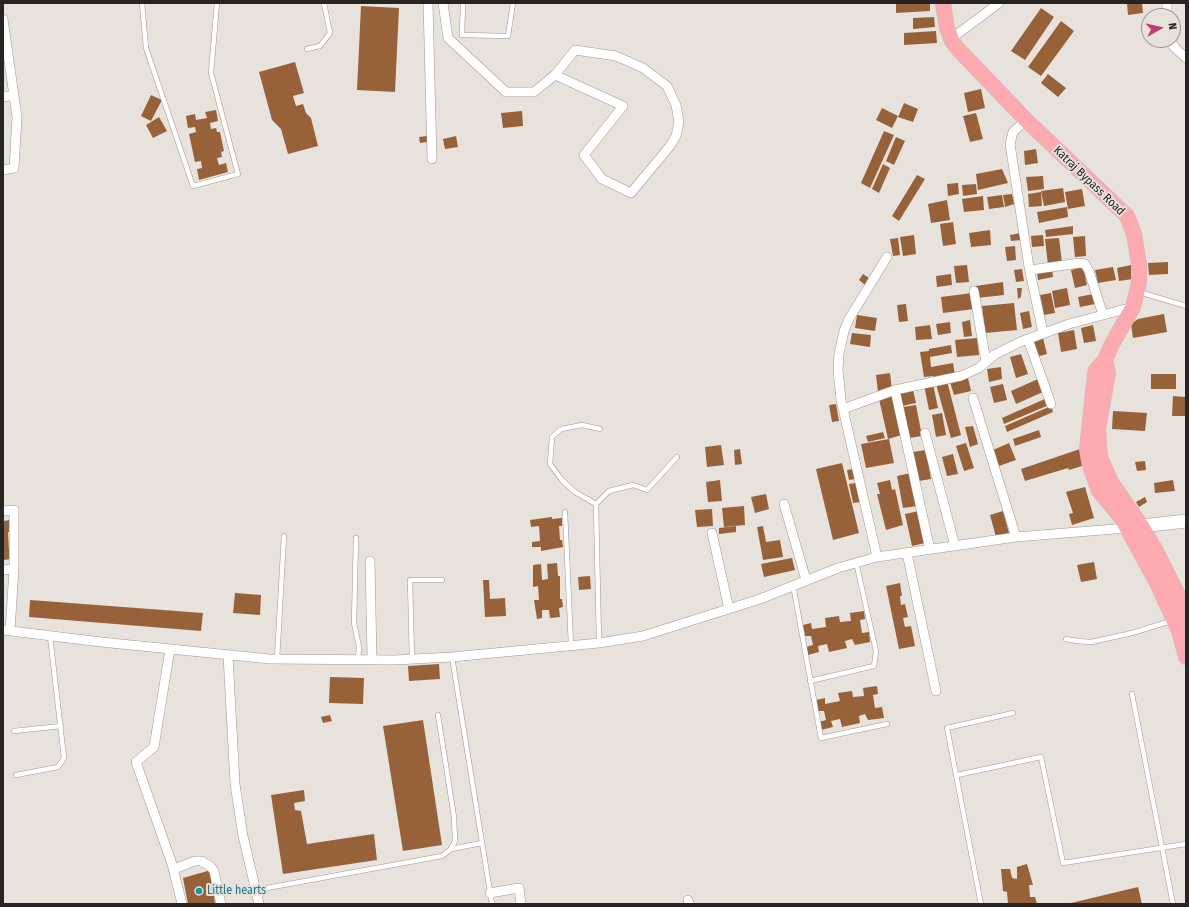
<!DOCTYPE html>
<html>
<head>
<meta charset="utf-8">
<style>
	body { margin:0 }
	#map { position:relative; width:1189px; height:907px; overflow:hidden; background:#e8e2dc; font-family:"Fira Sans Condensed",sans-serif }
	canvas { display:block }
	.frame { position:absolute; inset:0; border:4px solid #272523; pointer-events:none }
	.north { position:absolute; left:1141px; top:8px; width:40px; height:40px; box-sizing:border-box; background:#e8e2dc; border:1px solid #9b9692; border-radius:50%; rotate:82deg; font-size:11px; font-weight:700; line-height:16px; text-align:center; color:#272523 }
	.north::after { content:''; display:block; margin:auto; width:14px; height:18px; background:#c63b71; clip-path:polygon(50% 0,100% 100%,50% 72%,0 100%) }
</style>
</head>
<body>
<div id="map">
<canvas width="1189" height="907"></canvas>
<div class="frame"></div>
<div class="north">N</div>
</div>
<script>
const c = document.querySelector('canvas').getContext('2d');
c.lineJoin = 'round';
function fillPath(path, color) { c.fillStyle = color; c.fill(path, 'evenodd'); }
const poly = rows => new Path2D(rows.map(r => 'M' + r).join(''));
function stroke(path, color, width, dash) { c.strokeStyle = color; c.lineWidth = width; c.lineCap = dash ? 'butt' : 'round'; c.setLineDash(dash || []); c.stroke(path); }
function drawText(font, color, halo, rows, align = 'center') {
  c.font = font + ' "Fira Sans Condensed",sans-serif'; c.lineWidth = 4; c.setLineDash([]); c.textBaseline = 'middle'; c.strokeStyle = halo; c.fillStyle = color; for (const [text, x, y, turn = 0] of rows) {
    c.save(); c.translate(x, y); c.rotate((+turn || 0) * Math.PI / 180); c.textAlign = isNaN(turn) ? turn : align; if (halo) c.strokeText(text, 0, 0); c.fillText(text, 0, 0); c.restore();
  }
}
fillPath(poly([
	[930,3,930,11,896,13,896,4],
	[1127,3,1142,3,1143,13,1128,15],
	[361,6,399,8,395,92,357,90],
	[1041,8,1054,17,1025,60,1011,51],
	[934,17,935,27,913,29,913,18],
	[1061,21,1074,31,1041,76,1028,67],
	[936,31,937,43,904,45,904,33],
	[295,62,304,93,293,96,296,106,303,104,306,113,311,118,318,146,288,154,281,129,272,120,259,72],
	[1048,74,1066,88,1058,97,1041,83],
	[981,89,985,108,968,112,964,93],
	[151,95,162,100,151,121,141,116],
	[904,103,918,109,913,122,898,117],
	[882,108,898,116,892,128,876,120],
	[216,110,218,121,210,123,211,129,216,128,217,132,220,132,224,151,221,152,222,157,217,158,219,165,226,163,228,172,199,180,197,169,202,168,201,161,195,162,189,134,196,132,195,127,188,128,186,116,195,114,196,120,207,118,205,112],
	[522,111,523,126,503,128,501,113],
	[976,113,983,139,970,142,963,116],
	[159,117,167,131,153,138,146,125],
	[884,131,894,135,870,188,861,183],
	[427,136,427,142,420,143,419,137],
	[456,136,458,147,445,149,443,139],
	[896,137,905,141,894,165,886,161],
	[1036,149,1038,163,1025,165,1024,151],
	[883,164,890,168,879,193,872,189],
	[1002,169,1008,183,978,190,976,174],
	[917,175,925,179,899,221,892,216],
	[1043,176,1044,189,1028,191,1026,177],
	[958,183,959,194,948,196,947,184],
	[976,184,977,194,963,196,962,185],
	[1063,188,1065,202,1044,206,1041,191],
	[1082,189,1085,206,1068,209,1065,192],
	[1041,192,1042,206,1029,207,1028,194],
	[1012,194,1014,204,1005,207,1003,195],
	[1002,195,1004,207,989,209,987,197],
	[983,196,984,210,964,212,962,199],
	[947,200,950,220,931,223,928,204],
	[1067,207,1068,217,1039,223,1037,212],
	[953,222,956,244,943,246,940,224],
	[1073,226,1073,234,1046,237,1045,230],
	[990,230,991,245,971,247,969,233],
	[1021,233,1021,240,1011,241,1010,235],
	[914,235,916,254,903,256,900,237],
	[1043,235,1044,246,1032,247,1031,236],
	[1085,236,1086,256,1075,257,1073,237],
	[898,238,900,255,893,256,890,239],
	[1059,238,1062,263,1048,265,1045,239],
	[1015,246,1016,260,1007,261,1005,247],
	[1168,262,1168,274,1149,275,1148,263],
	[967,265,969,282,956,283,954,266],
	[1131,265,1133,279,1119,281,1117,268],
	[1083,267,1087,285,1075,288,1071,270],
	[1113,267,1116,280,1098,283,1095,270],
	[1052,268,1053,277,1038,280,1037,271],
	[1022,269,1024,281,1016,282,1014,270],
	[863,274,869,278,865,285,859,280],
	[951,274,952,285,937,287,936,276],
	[1003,282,1004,295,977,298,976,286],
	[1017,288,1022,288,1021,297,1018,299],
	[1067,288,1070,305,1055,308,1052,291],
	[972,293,974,309,943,313,941,297],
	[1051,293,1055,313,1044,315,1040,295],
	[1093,294,1095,304,1080,307,1078,297],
	[1014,303,1017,330,985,333,982,306],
	[906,304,908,321,899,322,897,305],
	[1029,311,1032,327,1023,329,1020,313],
	[1164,314,1167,332,1133,338,1131,324,1138,319],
	[857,315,877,318,875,331,855,328],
	[970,320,972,336,964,337,962,322],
	[950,322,951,333,938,335,936,324],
	[930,325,932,339,916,340,915,327],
	[1093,325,1096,341,1084,343,1081,328],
	[1074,330,1077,349,1061,352,1058,333],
	[852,333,871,335,870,347,850,344],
	[977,338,979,355,957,357,955,340],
	[1043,338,1047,354,1036,357,1032,340],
	[951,345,952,353,930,357,931,367,953,363,955,375,934,378,933,376,924,377,920,352,929,351,929,349],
	[1021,354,1028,374,1016,378,1010,357],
	[1001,367,1002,379,989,382,987,369],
	[890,373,892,390,878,392,876,375],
	[1151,374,1176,374,1176,389,1151,389],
	[968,378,971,391,954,395,950,382],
	[1038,379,1043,392,1016,404,1011,391],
	[947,381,961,435,951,438,936,384],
	[933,384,938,408,929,410,924,385],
	[1003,384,1007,400,994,403,990,387],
	[913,390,916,403,902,406,900,392],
	[893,396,902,435,888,439,879,399],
	[1173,396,1186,397,1186,416,1172,416],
	[1047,398,1049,405,1004,424,1002,418],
	[836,404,839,421,832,422,829,405],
	[916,405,922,436,909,438,903,407],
	[1051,406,1053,412,1007,432,1005,426],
	[1113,411,1147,413,1145,431,1112,429],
	[942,413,946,435,936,437,932,415],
	[973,426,978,444,970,447,965,427],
	[1039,430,1041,437,1015,446,1013,439],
	[883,432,885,438,868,442,866,436],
	[889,439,894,463,866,468,861,444],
	[966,443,974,468,964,471,956,446],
	[1009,443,1016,460,999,466,993,450],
	[721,445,724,465,707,467,705,447],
	[740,449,742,464,735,465,734,450],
	[1080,449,1085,465,1069,470,1068,468,1025,481,1021,469],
	[926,450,931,479,919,481,913,452],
	[953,454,958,474,947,476,942,457],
	[1145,461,1146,470,1137,471,1135,462],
	[842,463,859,533,833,540,816,469],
	[853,469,855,479,849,480,847,470],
	[911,473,918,506,903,508,897,476],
	[720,480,722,501,708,502,706,482],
	[890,480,892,490,895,489,903,525,886,530,877,494,880,494,877,483],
	[1173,480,1175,491,1155,493,1154,483],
	[856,483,860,502,853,503,849,484],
	[1085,487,1094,518,1072,525,1069,514,1073,513,1066,492],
	[766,494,769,509,755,513,751,497],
	[1145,497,1147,502,1139,507,1136,502],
	[744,506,745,525,724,527,722,508],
	[712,509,713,526,697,527,695,510],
	[919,511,925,543,912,546,905,514],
	[1003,511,1009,533,996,537,990,515],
	[552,517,552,519,562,518,562,526,559,526,560,540,562,540,563,547,541,551,541,547,532,547,532,542,540,541,539,526,531,527,530,520],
	[10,520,11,532,8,532,9,551,12,550,12,559,3,560,3,521],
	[736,526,736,532,719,534,719,528],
	[763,526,766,542,780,540,783,557,763,560,757,527],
	[792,558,795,570,764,577,761,564],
	[1094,562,1097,579,1081,582,1077,565],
	[557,563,558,576,560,576,560,599,562,599,563,607,559,608,560,617,550,618,549,610,542,610,542,618,537,619,534,600,539,600,538,586,533,587,533,565,541,564,542,580,548,579,547,564],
	[590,576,591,589,579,590,578,577],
	[483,580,489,580,490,599,505,598,506,616,485,617],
	[900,583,902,596,900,596,901,605,905,604,908,617,903,618,905,627,911,626,915,646,899,649,886,586],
	[235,593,261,595,260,615,233,613],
	[30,600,203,613,201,631,29,617],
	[864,611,865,619,860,620,862,633,869,632,870,642,855,645,852,639,845,641,847,648,829,652,827,644,818,646,819,652,808,655,806,647,813,645,811,636,805,636,803,625,811,623,812,629,826,627,825,618,839,616,840,622,851,621,850,613],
	[439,664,440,679,409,681,408,666],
	[330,677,364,678,363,704,329,703],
	[877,686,878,694,873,695,875,708,882,707,884,718,868,720,865,714,859,716,860,723,842,727,840,719,831,721,833,727,821,730,819,722,826,720,824,711,818,711,816,700,825,698,825,704,840,701,838,693,852,691,853,697,864,696,863,688],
	[330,715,332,721,323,723,321,717],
	[423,720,442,845,403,851,383,726],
	[304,790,305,801,294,803,295,810,301,811,307,844,374,834,377,860,283,874,271,795],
	[1027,864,1033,885,1029,885,1030,897,1035,897,1037,904,1008,904,1007,892,1003,891,1001,869,1010,869,1012,878,1017,879,1017,867],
	[211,870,215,904,188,904,183,878],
	[1138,887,1142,904,1071,904,1071,903]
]), '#97623a');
const service = poly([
	[142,3,146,48,193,186,238,174,211,73,217,3],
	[463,3,462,35,508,36,513,3],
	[307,49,320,46,330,33,324,3],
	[1139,292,1186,306],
	[596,504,609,491,633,485,647,490,677,457],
	[565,512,571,645],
	[356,538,354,623,359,647,358,660],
	[793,585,821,738,887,724],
	[1066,639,1077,641,1091,642,1132,633,1171,621],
	[599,643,596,504,575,492,562,480,550,464,552,437,561,429,582,425,600,429],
	[452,657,492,904],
	[277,659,284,536],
	[412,659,410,580,442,580],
	[810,681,874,666,876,651,856,562],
	[1132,694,1173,904],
	[14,731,61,726],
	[16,775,58,767,64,758,50,636],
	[957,775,1041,757,1063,863,1186,844],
	[451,849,482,843],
	[256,890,442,856,451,849,455,841,454,817,438,715],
	[981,904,947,728,1013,713]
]);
const minor = poly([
	[428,3,432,159],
	[443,3,448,38,506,92,534,92,555,75],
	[1167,16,1167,3],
	[3,19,17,117,14,168,3,170],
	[951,39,999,3],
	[1170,40,1175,48,1186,58],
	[575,50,616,56,643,68,667,86,676,105,679,122,676,136,670,146,631,193,602,179,584,155,623,106,555,75,575,50],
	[3,97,14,95],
	[1026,120,1013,132,1010,144,1029,267,1043,333],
	[1030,270,1080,263,1085,264,1089,271,1103,315],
	[974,291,986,362],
	[1028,339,1051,404],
	[895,390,930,550],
	[973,398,1016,537],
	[843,409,895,390,961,376,979,368,994,355,1020,342,1069,324,1133,307],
	[925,433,955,546],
	[784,504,806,580],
	[3,511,14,510,14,569,10,631],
	[712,533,729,609],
	[907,553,936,691],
	[877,557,841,400,838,370,839,354,844,331,849,319,887,257],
	[370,561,372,659],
	[3,570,14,569],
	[3,630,101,642,270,659,395,660,452,657,599,643,643,636,760,599,838,568,877,557,1016,537,1127,528],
	[170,649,154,747,136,762,172,864,182,904],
	[228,655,235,784,243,836,259,904],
	[174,869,195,861,201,861,210,866,214,871,221,904],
	[490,893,519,888,521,904],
	[688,900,689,904]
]);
const secondary = poly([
	[1132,527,1186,521]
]);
const trunk = poly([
	[943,3,947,28,952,41,958,49,1026,120,1127,216,1134,234,1139,264,1139,283,1133,307,1111,346,1105,360,1108,373,1098,429,1100,457,1111,482,1142,527,1156,551,1178,595,1186,616],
	[1105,360,1096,370,1095,374,1087,449,1090,466,1099,491,1121,517,1157,583,1179,631,1186,657]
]);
stroke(service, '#9e9993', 5.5);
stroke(minor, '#9e9993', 10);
stroke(secondary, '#9e9993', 14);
stroke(trunk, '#c3c2c1', 16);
stroke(service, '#fff', 4.5);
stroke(minor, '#fff', 9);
stroke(secondary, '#fff', 13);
stroke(trunk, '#fcaaaf', 15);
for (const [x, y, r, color] of [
	[199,891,4,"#0f9aa8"]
]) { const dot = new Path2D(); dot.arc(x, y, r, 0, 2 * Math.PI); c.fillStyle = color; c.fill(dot); stroke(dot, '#e8e2dc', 1.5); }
drawText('12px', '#272523', '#e8e2dc', [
	["Katraj Bypass Road",1089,181,44]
]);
drawText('12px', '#0d838f', '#e8e2dc', [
	["Little hearts",207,891]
], 'left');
</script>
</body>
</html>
